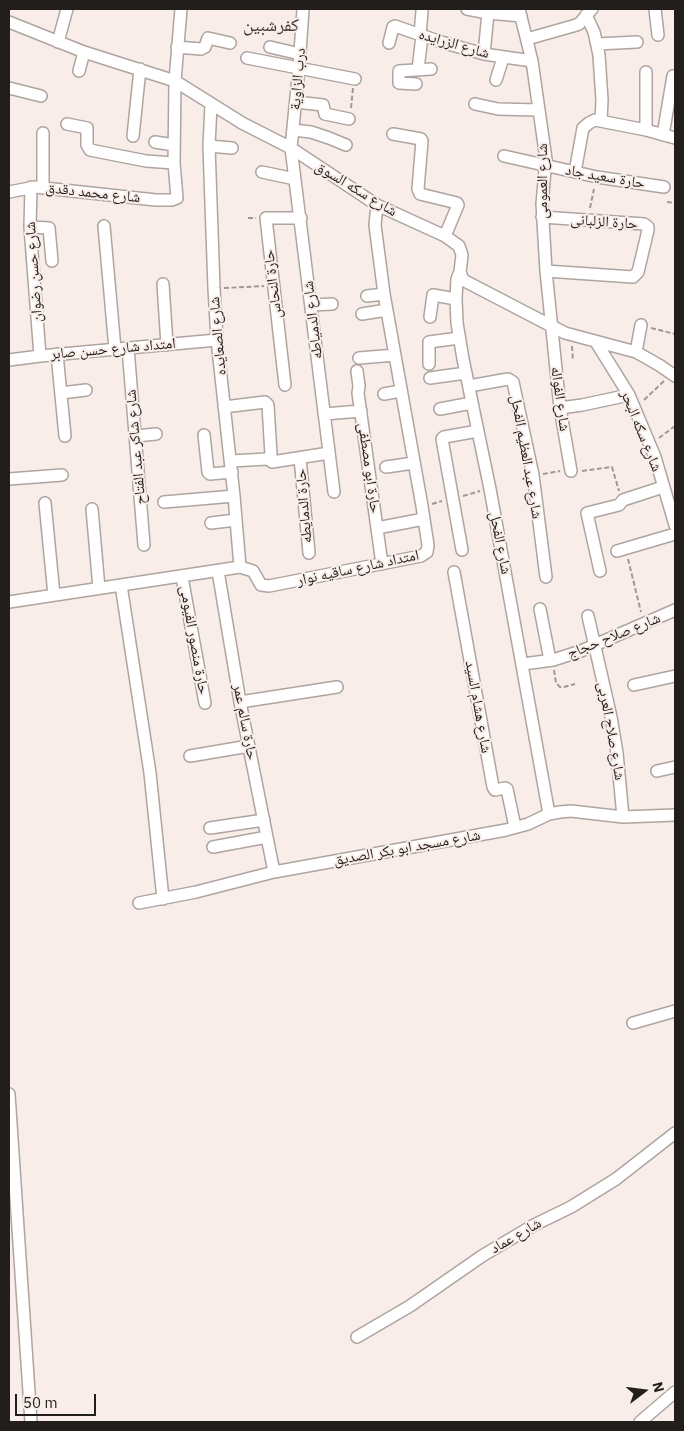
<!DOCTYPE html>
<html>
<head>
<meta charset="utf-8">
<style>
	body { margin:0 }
	#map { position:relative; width:684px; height:1431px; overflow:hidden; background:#f8ede8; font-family:"IBM Plex Sans",sans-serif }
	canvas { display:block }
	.frame { position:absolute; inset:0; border:10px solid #221e1c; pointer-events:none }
	.north { position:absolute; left:619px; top:1366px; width:50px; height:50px; -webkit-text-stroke:4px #f8ede8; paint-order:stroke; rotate:75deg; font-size:14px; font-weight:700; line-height:20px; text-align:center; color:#221e1c }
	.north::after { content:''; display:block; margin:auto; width:18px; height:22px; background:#221e1c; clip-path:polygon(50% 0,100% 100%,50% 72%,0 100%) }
	.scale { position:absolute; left:15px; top:1394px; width:81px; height:22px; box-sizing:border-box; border:2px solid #221e1c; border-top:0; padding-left:6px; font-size:15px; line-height:18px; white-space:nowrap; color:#221e1c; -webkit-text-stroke:4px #f8ede8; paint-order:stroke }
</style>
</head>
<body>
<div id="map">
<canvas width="684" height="1431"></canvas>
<div class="frame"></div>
<div class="north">N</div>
<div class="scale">50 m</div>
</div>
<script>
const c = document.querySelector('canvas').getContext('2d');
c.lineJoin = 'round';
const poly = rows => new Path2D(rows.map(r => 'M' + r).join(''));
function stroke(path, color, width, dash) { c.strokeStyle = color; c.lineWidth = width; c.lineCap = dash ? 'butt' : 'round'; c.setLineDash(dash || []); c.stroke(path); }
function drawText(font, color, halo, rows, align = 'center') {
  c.font = font + ' "IBM Plex Sans","Noto Naskh Arabic",sans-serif'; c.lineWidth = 4; c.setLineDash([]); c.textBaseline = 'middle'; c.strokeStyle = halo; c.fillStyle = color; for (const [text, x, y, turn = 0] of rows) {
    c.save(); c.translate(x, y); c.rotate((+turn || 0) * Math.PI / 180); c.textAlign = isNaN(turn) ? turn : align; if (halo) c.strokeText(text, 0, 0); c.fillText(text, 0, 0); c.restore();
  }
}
const minor = poly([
	[303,9,299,67,291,148,334,492],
	[467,9,488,13,521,16],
	[519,9,532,61,546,159,542,204,546,271,560,408,571,471],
	[655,9,658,35],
	[586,15,594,32,599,55,602,100,601,121],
	[9,22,84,52,175,81,242,123,291,148,377,205,445,236,459,246,462,255,460,272,463,280,565,333,636,352,659,365,675,376],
	[420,35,422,11],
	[527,39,573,26,579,24,592,9],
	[58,42,67,9],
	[389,43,393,27,395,26,441,42,484,54,532,61],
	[597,44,637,42],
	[177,47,201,49,205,47,208,38,230,43],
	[270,47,300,54],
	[484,54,488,13],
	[247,58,355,79],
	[418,69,422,36],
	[79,71,84,52],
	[496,80,503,58],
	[416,84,399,83,399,71,431,69],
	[9,88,41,96],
	[296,102,323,105,325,114,349,119],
	[475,104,498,109,539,110],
	[211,105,209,146,214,288,217,340,234,496,240,567],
	[67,124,87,128,87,145,90,150,146,161,174,163],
	[293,130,311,132,329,138,346,145],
	[646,130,646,72],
	[43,133,43,188],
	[393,134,421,139,422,141,418,189,420,194,457,203,458,205,445,236],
	[663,135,673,76],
	[133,136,140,69],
	[155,142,174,145],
	[209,146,232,148],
	[504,156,597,177,664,187],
	[262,172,295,179],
	[575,172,583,128,589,123,595,120,646,130,675,138],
	[31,187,30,227,40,356],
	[9,192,35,187,156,200,172,200,177,198,174,163,175,81,181,9],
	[542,217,644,224,648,227,648,230,638,272,633,277,546,271],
	[104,226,115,349],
	[30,227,49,228,52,261],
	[460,272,457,279,456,299,457,323,463,359,490,489,549,814],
	[163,284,167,345],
	[367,296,384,294],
	[312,305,332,304],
	[362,314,387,310],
	[430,317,433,295,456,299],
	[596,342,629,395,655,457,675,525],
	[128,348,144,545],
	[636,352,641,325],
	[57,354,65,436],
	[359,358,395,355],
	[9,360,40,356,217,340],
	[429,364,429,342,459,338],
	[357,371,359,386,358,393,382,564],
	[430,378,466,373],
	[285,385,266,218,301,218],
	[469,386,508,379,513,382,533,475,546,577],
	[61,393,86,390],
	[384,394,401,391],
	[224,407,265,402,268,405,271,455,267,459,231,461],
	[560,408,582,405,629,395],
	[440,409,472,403],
	[324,414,361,411],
	[204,435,208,472,210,474,232,472],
	[136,436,156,434],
	[300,458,309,553],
	[272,462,329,453],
	[386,467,414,463],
	[9,479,62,475],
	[164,502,234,496],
	[45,503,54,595],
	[92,509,99,588],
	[211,523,236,520],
	[377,528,424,519],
	[462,550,442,439,444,437,478,431],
	[617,551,675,534],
	[218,571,240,702,274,872],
	[600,571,587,513,619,505,623,500,663,487],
	[454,572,493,787,495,790,505,788,507,789,515,827],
	[182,577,205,703],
	[121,585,150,773,163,899],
	[9,602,240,567,253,571,261,585,269,586,421,556,427,552,428,545,422,506,384,294,375,225,377,205],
	[540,609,550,660],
	[588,616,611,717,617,753,623,817],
	[523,664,553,660,581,651,675,610],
	[634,685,675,676],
	[240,702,337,687],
	[190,756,249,746],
	[657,771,675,767],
	[210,828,264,820],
	[213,847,267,837],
	[139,903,196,892,274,872,506,830,528,824,549,814,560,812,571,811,623,817,675,815],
	[633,1023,675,1011],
	[9,1094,31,1422],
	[357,1337,410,1306,482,1256,534,1225,571,1207,616,1179,675,1133],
	[640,1422,675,1392]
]);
stroke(minor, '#afa49f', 14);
stroke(poly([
	[351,108,353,88],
	[667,202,675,203],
	[590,208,594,189],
	[248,218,256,218],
	[224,288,264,286],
	[651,328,675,334],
	[572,346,573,361],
	[644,400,664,381],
	[659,438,675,426],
	[582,471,612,467,619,491],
	[543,474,560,471],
	[463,496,480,491],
	[432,504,442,501],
	[628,559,641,612],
	[554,670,556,683,560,687,564,687,575,684]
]), '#a19895', 2, [5, 2.5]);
stroke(minor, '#fff', 11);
drawText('15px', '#221e1c', '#f8ede8', [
	["شارع الزرايده",454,44,16],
	["درب الزاوية",298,79,-85],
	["حارة سعيد جاد",605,177,10],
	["شارع العمومى",543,181,-90],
	["شارع سكه السوق",356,189,31],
	["شارع محمد دقدق",93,193,6],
	["حارة الزلبانى",604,222,4],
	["شارع حسن رضوان",34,272,-94],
	["حارة النحاس",273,284,-97],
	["شارع الدمياطه",313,320,-97],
	["شارع الصعايده",218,336,-95],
	["امتداد شارع حسن صابر",113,349,-5],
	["شارع الفواله",560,399,82],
	["شارع سكه البحر",641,431,68],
	["شارع شاكر عبد الفتاح",136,447,-95],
	["شارع عبد العظيم الفحل",526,457,80],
	["حارة ابو مصطفى",369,468,82],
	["حارة الدمايطه",304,506,-95],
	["شارع الفحل",500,543,79],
	["امتداد شارع ساقيه نوار",358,568,-12],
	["شارع صلاح حجاج",614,636,-22],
	["حارة منصور الفيومى",194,640,80],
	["شارع هشام السيد",478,707,80],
	["حارة سالم عمر",245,722,79],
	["شارع صلاح العربى",611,731,80],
	["شارع مسجد ابو بكر الصديق",407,848,-10],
	["شارع عماد",516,1236,-30]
]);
drawText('18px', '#3e3632', '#f8ede8', [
	["كفرشبين",271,26]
]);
</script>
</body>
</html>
